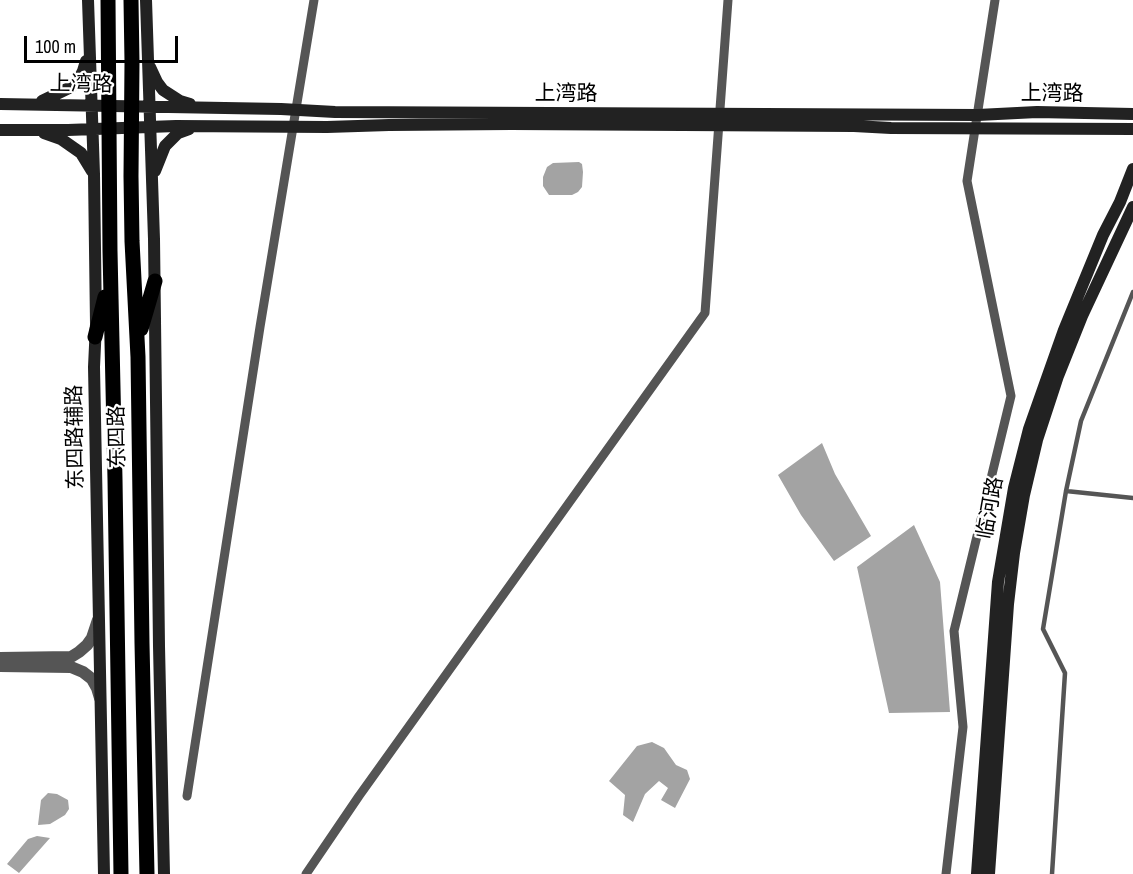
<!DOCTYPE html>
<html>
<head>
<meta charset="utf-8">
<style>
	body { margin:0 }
	#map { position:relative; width:1133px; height:874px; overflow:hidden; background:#fff; font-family:"Archivo Narrow",sans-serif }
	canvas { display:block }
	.scale { position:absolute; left:24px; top:36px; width:154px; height:27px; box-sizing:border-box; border:3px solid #000; border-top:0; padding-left:8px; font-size:18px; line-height:21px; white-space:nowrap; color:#000; -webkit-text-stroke:4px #fff; paint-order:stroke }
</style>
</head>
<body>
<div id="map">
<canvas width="1133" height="874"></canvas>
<div class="scale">100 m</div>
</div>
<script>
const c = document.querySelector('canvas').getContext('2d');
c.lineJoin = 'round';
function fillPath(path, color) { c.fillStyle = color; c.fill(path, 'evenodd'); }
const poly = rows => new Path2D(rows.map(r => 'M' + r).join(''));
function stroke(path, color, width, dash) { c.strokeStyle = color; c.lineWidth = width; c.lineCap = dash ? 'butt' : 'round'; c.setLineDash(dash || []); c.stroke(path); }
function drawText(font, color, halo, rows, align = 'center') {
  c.font = font + ' "Archivo Narrow","Noto Sans SC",sans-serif'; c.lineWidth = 4.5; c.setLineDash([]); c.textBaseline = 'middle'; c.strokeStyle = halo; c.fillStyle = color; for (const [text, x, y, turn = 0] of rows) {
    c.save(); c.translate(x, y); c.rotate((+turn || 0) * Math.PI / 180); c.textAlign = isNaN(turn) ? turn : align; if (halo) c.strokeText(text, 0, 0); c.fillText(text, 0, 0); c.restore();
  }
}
fillPath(poly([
	[579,162,582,164,583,172,582,187,578,192,572,195,549,195,543,186,543,177,547,167,553,163],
	[822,443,835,474,871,536,834,561,801,515,778,475],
	[914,525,940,582,950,712,889,713,857,567],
	[652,742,664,748,676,765,687,770,690,779,675,808,661,800,668,788,659,781,645,794,633,822,623,815,625,795,609,781,637,746],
	[48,793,57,794,68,800,69,809,65,815,50,824,38,825,41,800],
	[37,836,50,838,19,873,7,864,28,839]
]), '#a3a3a3');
stroke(poly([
	[1066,491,1081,421,1133,292],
	[1052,874,1065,673,1043,629,1066,491,1133,498]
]), '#555', 4.5);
stroke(poly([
	[187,796,260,327,314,0],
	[306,874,359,796,705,313,728,0],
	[946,874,963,727,954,631,1011,396,967,181,995,0]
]), '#555', 9);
stroke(poly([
	[0,658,71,657,79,652,87,645,92,638,98,620],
	[0,666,71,667,83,672,92,679,97,688,100,698]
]), '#555', 12);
stroke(poly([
	[88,0,94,174,96,324,94,367,104,874],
	[146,0,154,239,159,646,164,874],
	[150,67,157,82,163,90,180,101,190,104],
	[42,101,71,87,79,79,83,71,86,61],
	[0,104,281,109,335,112,978,115,1037,112,1133,114],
	[0,130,68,130,176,126,327,127,389,125,511,124,854,126,891,128,1133,129],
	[44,133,61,139,81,153,92,171],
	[155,171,165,146,178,133,189,129],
	[977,874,998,582,1014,488,1029,429,1064,330,1103,235,1120,202,1133,169],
	[989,874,1008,604,1014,553,1024,495,1037,440,1058,376,1082,316,1133,207]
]), '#222', 12);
stroke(poly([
	[108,0,110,251,115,479,121,874],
	[131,0,132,62,131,176,132,241,138,357,142,643,147,874],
	[141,329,155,281],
	[95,337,105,297]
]), '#000', 15);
drawText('21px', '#000', '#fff', [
	["上湾路",81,85,1],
	["上湾路",566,94],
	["上湾路",1052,94],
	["东四路辅路",76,437,-91],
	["东四路",118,437,-91],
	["临河路",991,508,-80]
]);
</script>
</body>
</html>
